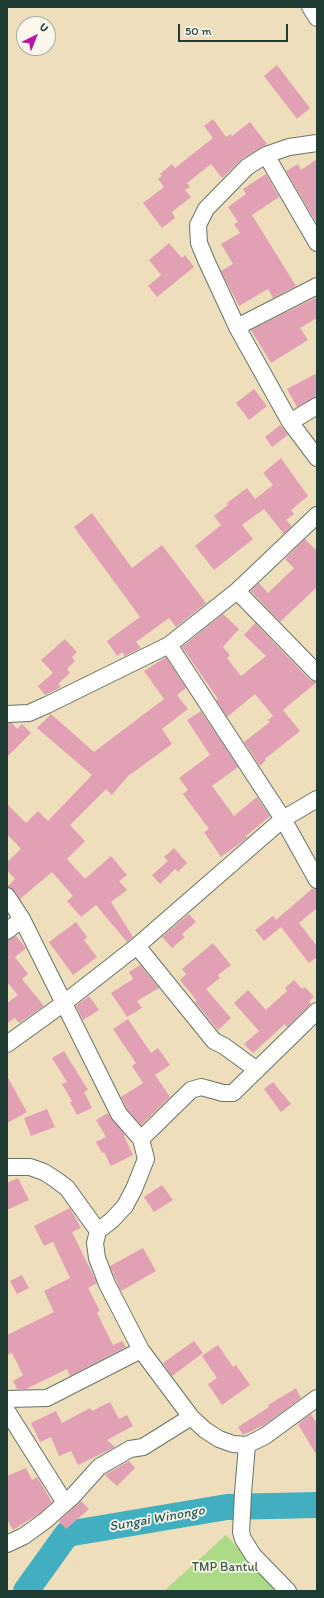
<!DOCTYPE html>
<html>
<head>
<meta charset="utf-8">
<style>
	body { margin:0 }
	#map { position:relative; width:324px; height:1598px; overflow:hidden; background:#eedebc; font-family:Itim,sans-serif }
	canvas { display:block }
	.frame { position:absolute; inset:0; border:8px solid #1f3d34; pointer-events:none }
	.north { position:absolute; left:16px; top:16px; width:40px; height:40px; box-sizing:border-box; background:#fbf7ec; border:1px solid #a3ada2; border-radius:50%; rotate:43deg; font-size:11px; font-weight:700; line-height:16px; text-align:center; color:#1f3d34 }
	.north::after { content:''; display:block; margin:auto; width:14px; height:18px; background:#b5179e; clip-path:polygon(50% 0,100% 100%,50% 72%,0 100%) }
	.scale { position:absolute; left:178px; top:24px; width:110px; height:18px; box-sizing:border-box; border:2px solid #1f3d34; border-top:0; padding-left:5px; font-size:12px; line-height:14px; white-space:nowrap; color:#1f3d34; -webkit-text-stroke:3px #fbf7ec; paint-order:stroke }
</style>
</head>
<body>
<div id="map">
<canvas width="324" height="1598"></canvas>
<div class="frame"></div>
<div class="north">U</div>
<div class="scale">50 m</div>
</div>
<script>
const c = document.querySelector('canvas').getContext('2d');
c.lineJoin = 'round';
function fillPath(path, color) { c.fillStyle = color; c.fill(path, 'evenodd'); }
const poly = rows => new Path2D(rows.map(r => 'M' + r).join(''));
function stroke(path, color, width, dash) { c.strokeStyle = color; c.lineWidth = width; c.lineCap = dash ? 'butt' : 'round'; c.setLineDash(dash || []); c.stroke(path); }
function drawText(font, color, halo, rows, align = 'center') {
  c.font = font + ' Itim,sans-serif'; c.lineWidth = 3.5; c.setLineDash([]); c.textBaseline = 'middle'; c.strokeStyle = halo; c.fillStyle = color; for (const [text, x, y, turn = 0] of rows) {
    c.save(); c.translate(x, y); c.rotate((+turn || 0) * Math.PI / 180); c.textAlign = isNaN(turn) ? turn : align; if (halo) c.strokeText(text, 0, 0); c.fillText(text, 0, 0); c.restore();
  }
}
fillPath(poly([
	[226,1535,277,1591,164,1591]
]), '#adda87');
stroke(poly([
	[26,1591,67,1534,227,1507,317,1505]
]), '#41afbf', 26);
fillPath(poly([
	[277,65,310,108,297,119,264,76],
	[213,119,226,137,230,134,232,136,250,122,267,144,242,159,222,178,211,164,187,183,190,187,185,190,191,197,172,212,175,218,162,228,143,203,164,187,158,179,162,176,160,174,172,164,175,168,213,138,204,126],
	[317,159,317,224,286,171,298,164,301,170],
	[266,174,279,197,252,215,296,286,273,298,268,289,239,306,221,271,233,264,221,244,240,233,234,224,238,222,228,207,246,194,243,189],
	[169,243,182,258,185,255,194,267,157,297,148,286,161,275,149,260],
	[317,297,317,318,300,328,308,340,271,363,251,330],
	[317,373,317,397,297,407,287,389],
	[254,389,267,406,249,420,236,403],
	[280,425,288,435,272,447,265,437],
	[281,458,308,496,291,510,294,514,286,520,292,526,284,534,264,509,242,525,253,539,214,570,195,546,221,525,214,516,228,505,227,503,247,488,255,499,273,485,263,473],
	[92,513,132,568,162,545,206,603,176,627,169,618,136,642,141,648,125,656,122,652,117,656,107,641,140,617,74,527],
	[305,539,317,551,317,587,280,622,251,591,259,583,268,593,294,568,285,559],
	[223,614,239,629,223,647,230,655,227,658,241,676,266,656,244,635,255,623,310,680,317,682,283,710,300,731,265,759,266,760,260,766,244,742,270,722,268,720,273,716,255,694,227,717,216,700,218,699,182,647],
	[65,639,77,652,72,657,75,661,67,669,70,673,58,684,61,687,45,695,38,686,53,673,41,660],
	[166,657,186,688,177,695,188,709,162,729,172,744,128,776,112,795,106,789,70,825,85,841,67,859,85,879,111,856,127,875,119,881,127,890,111,902,133,937,127,942,96,905,81,917,67,901,73,896,52,872,20,899,15,891,7,887,15,879,7,870,7,862,21,849,7,834,7,804,26,823,38,811,48,821,92,775,37,728,51,714,94,752,164,699,144,671],
	[201,711,238,767,212,786,234,816,257,797,270,816,246,836,247,838,221,857,204,832,209,829,183,794,188,790,179,778,210,755,187,720],
	[7,723,12,723,17,729,22,724,31,733,7,757],
	[174,848,187,863,178,872,175,869,160,884,152,875,168,861,164,857],
	[313,888,317,889,317,908,299,923,317,946,317,957,309,963,281,927,264,941,255,930,273,916,276,920],
	[189,914,196,922,182,934,185,937,172,948,162,937],
	[76,922,87,937,84,940,97,957,73,975,49,942],
	[16,936,26,948,15,957,28,974,22,979,44,1006,19,1023,15,1018,7,1023,7,1003,18,995,7,982,7,940],
	[213,943,231,965,218,975,220,978,206,989,231,1018,218,1030,195,1002,197,1001,180,980,186,974,182,969],
	[140,965,159,988,137,1001,142,1008,127,1017,111,993,133,979,129,972],
	[294,980,302,989,305,987,314,997,309,1001,311,1004,287,1027,285,1024,253,1053,244,1044,259,1031,234,1003,248,990,266,1010,287,991,285,988],
	[89,996,99,1010,83,1020,76,1006],
	[128,1019,151,1053,158,1048,170,1065,155,1075,170,1097,141,1125,127,1109,121,1097,143,1083,132,1066,136,1063,113,1029],
	[64,1051,88,1090,84,1092,92,1108,77,1115,70,1102,72,1101,62,1084,67,1082,52,1058],
	[7,1076,27,1112,7,1123],
	[273,1082,291,1104,281,1112,264,1089],
	[47,1109,55,1127,31,1136,24,1118],
	[108,1113,125,1135,124,1136,133,1155,111,1166,104,1152,102,1153,96,1142,106,1137,96,1120],
	[18,1178,29,1200,7,1210,7,1183],
	[162,1185,173,1200,154,1212,144,1197],
	[70,1208,81,1228,72,1232,97,1283,88,1288,100,1311,97,1313,113,1345,122,1341,126,1347,70,1376,67,1369,26,1389,17,1389,13,1381,23,1375,12,1353,7,1355,7,1335,54,1312,44,1291,70,1278,53,1242,44,1246,34,1226],
	[143,1248,156,1271,121,1291,110,1266],
	[22,1275,29,1288,17,1294,10,1281],
	[194,1341,203,1353,172,1376,163,1363],
	[218,1345,233,1367,236,1365,250,1385,222,1405,208,1384,217,1378,202,1356],
	[296,1388,301,1398,264,1425,243,1435,238,1427,269,1407,268,1405],
	[110,1402,119,1419,127,1415,133,1426,107,1440,115,1447,78,1465,71,1451,59,1456,51,1437,40,1442,31,1423,56,1411,62,1423,90,1408,92,1411],
	[311,1414,317,1424,317,1456,298,1424],
	[129,1461,135,1468,117,1486,105,1475],
	[26,1468,32,1480,37,1477,52,1502,40,1513,13,1530,7,1519,7,1476],
	[81,1501,89,1509,66,1529,59,1521]
]), '#e2a0b4');
const minor = poly([
	[310,7,317,18],
	[317,143,289,147,266,155,247,167,206,209,198,225,199,243,206,260,237,327,290,422,317,458],
	[266,155,317,243],
	[237,327,317,286],
	[290,422,317,406],
	[237,591,317,673],
	[169,645,283,819,317,880],
	[7,714,29,713,47,705,169,645,237,591,317,515],
	[7,896,22,919,119,1114,141,1139],
	[7,931,22,919],
	[137,946,214,1041,224,1046,257,1070],
	[317,1011,233,1093,223,1093,201,1087,191,1090,141,1139,146,1159,134,1189,125,1206,112,1220,98,1231,95,1243,97,1258,107,1284,141,1350,191,1417,205,1430,219,1439,233,1444,247,1445,265,1436,317,1398],
	[7,1044,64,1003,137,946,283,819,317,799],
	[7,1167,30,1167,44,1172,55,1179,67,1188,98,1231],
	[7,1399,47,1398,141,1350],
	[7,1411,65,1503],
	[247,1445,243,1493,241,1532,243,1539,253,1555,288,1591],
	[7,1544,24,1536,46,1520,73,1496,99,1467,130,1449,143,1447,191,1417]
]);
stroke(minor, '#677564', 18);
stroke(minor, '#fff', 16);
drawText('13px', '#3b5c45', '#fbf7ec', [
	["TMP Bantul",225,1568]
]);
drawText('italic 14px', '#295f5e', '#fbf7ec', [
	["Sungai Winongo",157,1519,-10]
]);
</script>
</body>
</html>
